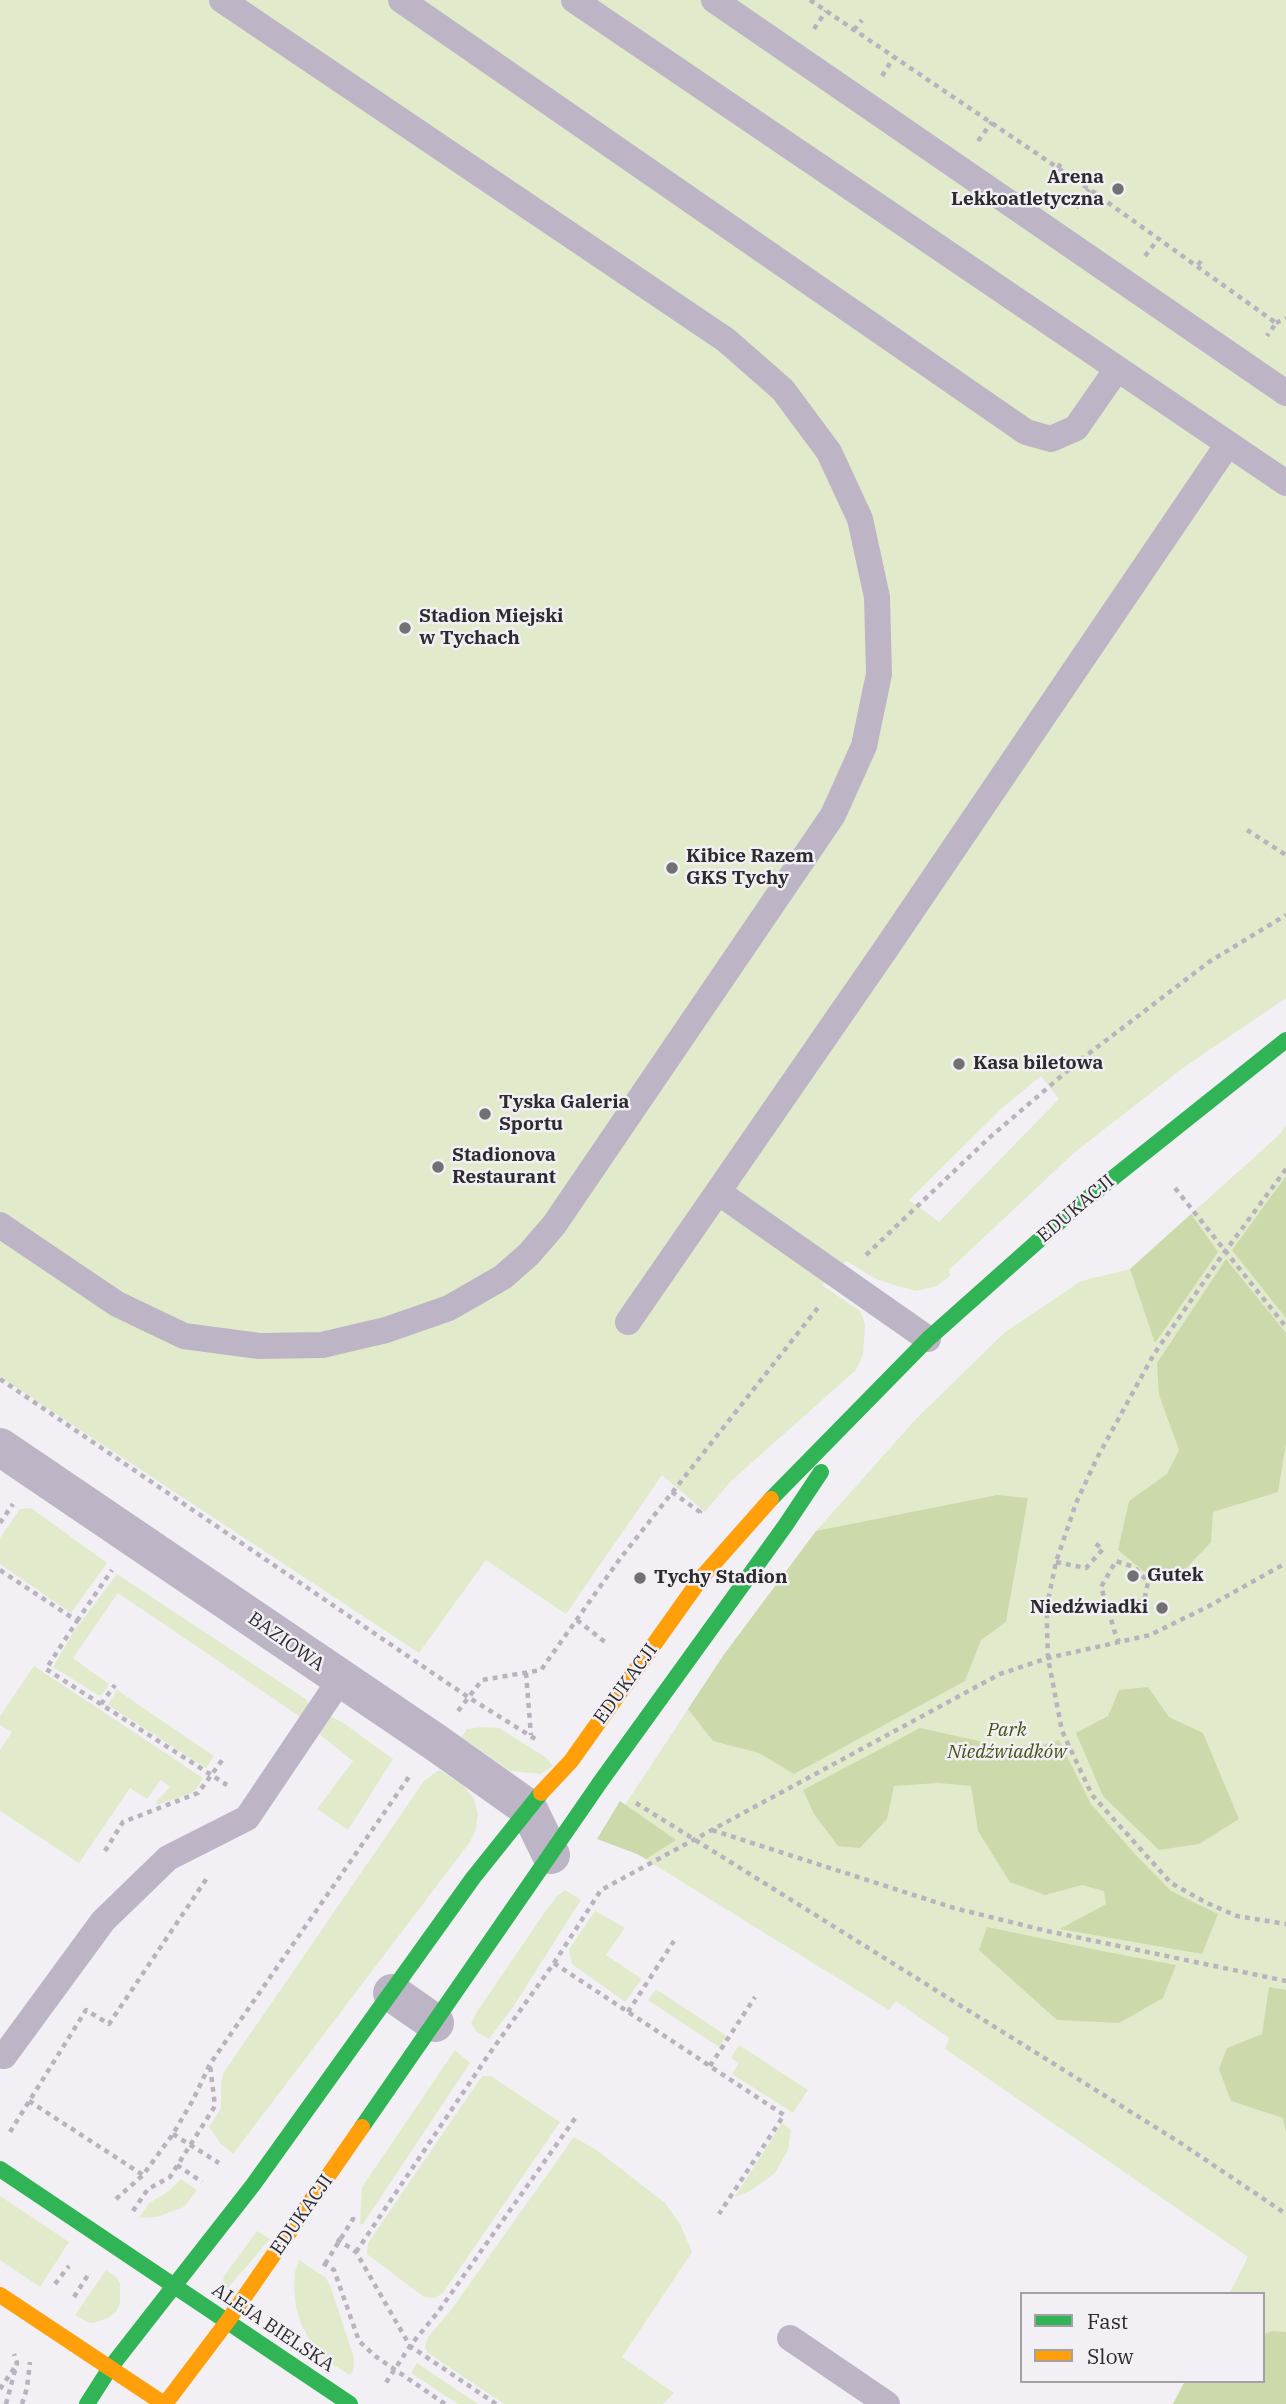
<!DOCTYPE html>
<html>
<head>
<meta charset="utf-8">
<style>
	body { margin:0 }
	#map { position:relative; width:1286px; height:2404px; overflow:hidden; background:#f2f0f4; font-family:"IBM Plex Serif",serif }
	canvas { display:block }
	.legend { position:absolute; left:1020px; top:2292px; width:245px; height:91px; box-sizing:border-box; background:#f2eff5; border:2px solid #a3a1a5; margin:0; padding:9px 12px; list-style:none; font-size:21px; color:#2c2b2e }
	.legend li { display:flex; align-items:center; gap:14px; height:35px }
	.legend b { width:35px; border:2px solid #a3a1a5 }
</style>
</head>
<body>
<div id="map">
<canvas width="1286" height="2404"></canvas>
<ul class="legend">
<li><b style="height:9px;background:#30b455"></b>Fast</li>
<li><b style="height:9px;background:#ff9f0a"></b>Slow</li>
</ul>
</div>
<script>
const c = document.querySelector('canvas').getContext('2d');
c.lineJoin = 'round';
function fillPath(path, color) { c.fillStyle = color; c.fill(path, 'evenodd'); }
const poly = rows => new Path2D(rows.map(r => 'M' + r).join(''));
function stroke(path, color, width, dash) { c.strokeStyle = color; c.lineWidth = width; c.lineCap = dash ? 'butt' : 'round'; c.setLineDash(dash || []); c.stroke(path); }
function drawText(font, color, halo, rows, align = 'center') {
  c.font = font + ' "IBM Plex Serif",serif'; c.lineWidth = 5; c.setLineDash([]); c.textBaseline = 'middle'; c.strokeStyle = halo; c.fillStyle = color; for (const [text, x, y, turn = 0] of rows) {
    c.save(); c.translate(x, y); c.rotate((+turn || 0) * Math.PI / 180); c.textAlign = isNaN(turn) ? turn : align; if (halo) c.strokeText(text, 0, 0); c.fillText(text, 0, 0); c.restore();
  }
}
fillPath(poly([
	[0,0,1286,0,1286,998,1183,1068,1075,1152,949,1270,950,1276,937,1286,916,1291,894,1285,876,1279,846,1261,822,1285,860,1311,865,1324,863,1355,856,1370,731,1481,705,1512,662,1475,566,1614,486,1560,419,1653,0,1377],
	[1041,1076,1059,1099,939,1222,909,1200,1002,1108],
	[1286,1125,1286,2404,1173,2404,1185,2381,1263,2381,1263,2294,1229,2294,1248,2257,945,2049,949,2038,896,2001,889,2010,637,1854,623,1808,723,1656,816,1531,916,1419,1005,1332,1081,1281,1130,1269,1279,1135],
	[31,1508,107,1563,71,1613,0,1564,0,1538,20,1509],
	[117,1574,306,1699,309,1706,302,1718,118,1593,73,1658,109,1684,102,1695,98,1695,53,1667,74,1631],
	[34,1666,203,1778,194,1792,157,1805,156,1802,170,1787,161,1780,147,1799,130,1788,79,1863,0,1811,0,1750,12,1732,0,1725,0,1716],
	[117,1690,214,1756,206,1768,108,1705],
	[329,1716,342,1722,393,1759,348,1830,317,1809,353,1761,319,1734],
	[483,1727,499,1728,547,1758,553,1766,541,1774,510,1771,461,1737,467,1729],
	[439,1770,463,1785,474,1799,478,1813,476,1829,470,1842,233,2154,220,2143,209,2127,221,2108,221,2083,224,2072,424,1781],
	[565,1890,581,1900,513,2007,489,2039,477,2032,471,2024,476,2013,545,1912,557,1896],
	[595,1911,625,1928,606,1955,642,1979,625,2002,572,1964,569,1949],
	[656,1989,727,2036,719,2047,648,2000],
	[739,2045,808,2090,793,2113,732,2074,739,2063,731,2058],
	[455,2050,470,2063,363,2224,360,2224,362,2187],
	[482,2076,491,2076,560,2122,443,2293,435,2298,424,2297,367,2254,368,2243],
	[782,2123,791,2130,788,2150,775,2173,752,2190,734,2198],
	[574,2137,598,2151,665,2203,680,2224,692,2252,622,2357,674,2393,663,2404,504,2404,428,2353,425,2347,428,2337,451,2310],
	[181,2179,197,2190,184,2207,157,2217,139,2218,149,2203,169,2191],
	[0,2196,69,2242,40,2287,0,2260],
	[257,2231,270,2239,226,2290,222,2289,224,2276],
	[299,2260,326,2278,331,2288,354,2358,353,2371,350,2375,324,2359,311,2343,301,2324,296,2308,294,2287,295,2272],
	[106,2270,116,2277,120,2283,120,2303,116,2312,108,2318,93,2323,87,2322,75,2315],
	[417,2363,478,2404,458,2404,411,2373]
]), '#e1ebcc');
fillPath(poly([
	[1286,1176,1286,1318,1232,1250],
	[1191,1214,1218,1252,1155,1343,1130,1269],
	[1226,1259,1286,1333,1286,1443,1278,1492,1213,1512,1211,1542,1174,1581,1143,1571,1118,1550,1129,1501,1167,1474,1179,1450,1159,1395,1157,1363],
	[997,1495,1028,1498,1006,1622,981,1640,965,1681,794,1774,759,1753,713,1741,688,1709,723,1656,816,1531],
	[1148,1687,1169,1717,1203,1733,1239,1819,1199,1844,1159,1850,1103,1796,1076,1733,1108,1716,1119,1690],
	[920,1728,1001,1746,1042,1745,1059,1740,1091,1804,1134,1853,1171,1891,1218,1914,1202,1954,1060,1929,1106,1904,1104,1891,1082,1885,1045,1895,1010,1882,978,1831,971,1786,938,1783,894,1786,887,1819,860,1848,838,1846,814,1814,803,1790],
	[620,1801,676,1840,646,1859,637,1854,597,1839],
	[987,1927,1107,1952,1176,1965,1163,1998,1119,2023,1057,2020,979,1950],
	[1269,1987,1286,1990,1286,2133,1283,2118,1231,2101,1219,2069,1227,2048,1262,2034],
	[1272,2331,1286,2332,1286,2404,1173,2404,1185,2381,1263,2381,1263,2335]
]), '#ccd9ab');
stroke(poly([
	[810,0,1089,189,1276,323,1267,336],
	[814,29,826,11],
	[854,30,862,20],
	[882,76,894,57],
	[978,141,992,122],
	[1058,168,1063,160],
	[1076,208,1089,189],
	[1145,256,1159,238],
	[1198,265,1204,257],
	[1276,323,1286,318],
	[1247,830,1286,855],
	[1286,1169,1221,1257,1154,1354,1097,1458,1076,1503,1056,1562,1047,1605,1047,1630,1048,1658,1062,1731,1092,1795,1171,1883,1205,1902,1237,1916,1286,1924],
	[1175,1188,1286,1327],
	[866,1255,989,1138,1079,1061,1209,962,1286,915],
	[0,1379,468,1697,537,1740],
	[672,1492,700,1512,697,1516],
	[0,1523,13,1504],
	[1056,1562,1086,1568,1103,1549,1093,1542],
	[0,1570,77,1621,46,1669,227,1785],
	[1108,1609,1144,1601,1148,1582,1134,1567,1116,1561,1101,1587,1108,1609,1115,1633,1119,1642],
	[577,1620,605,1642],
	[77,1621,112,1570],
	[526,1673,531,1735],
	[101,1704,115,1685],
	[458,1711,482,1680,541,1670,619,1560,820,1305],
	[636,1803,1179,2142,1286,2214],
	[712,1830,954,1908,1047,1931,1286,1981],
	[105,1851,123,1822,198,1793,223,1759],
	[554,1963,784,2115,719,2214],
	[628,2012,674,1941],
	[710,2066,755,1997],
	[29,2101,143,2175],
	[10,2132,86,2010,109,2024,207,1878],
	[173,2134,219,2163],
	[177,2165,202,2182],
	[116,2199,143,2175,173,2134,193,2100,210,2064,411,1774],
	[133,2211,148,2189,170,2177,215,2106,210,2065],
	[337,2239,356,2252,410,2346,385,2384],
	[356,2252,487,2057,554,1963,601,1890,1000,1674,1048,1658,1150,1635,1209,1606,1286,1563],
	[323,2263,334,2270,359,2341,375,2356,445,2404],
	[325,2264,353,2219,353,2213],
	[55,2284,69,2266],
	[74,2297,88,2275],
	[0,2389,15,2367],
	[6,2404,17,2363,14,2354],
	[22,2404,27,2388,30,2362],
	[496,2404,410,2346,438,2312,576,2117]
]), '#b8b3be', 4.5, [5, 5]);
stroke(poly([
	[401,0,1026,432,1051,439,1076,428,1117,369],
	[574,0,1286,483],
	[714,0,1286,393],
	[718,1192,928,1339],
	[0,1225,117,1304,184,1336,259,1346,322,1345,386,1330,449,1308,503,1277,529,1254,554,1225,833,815,864,746,879,674,877,597,860,519,829,452,783,390,726,340,222,0],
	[628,1322,885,950,1228,444],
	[4,2056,103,1921,168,1858,247,1818,340,1680],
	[790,2338,887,2404]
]), '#bdb5c6', 26);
stroke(poly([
	[0,1447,435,1742,528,1808,551,1855],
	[392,1993,435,2023]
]), '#bdb5c6', 38);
stroke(poly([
	[771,1499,928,1339,1074,1209,1286,1040],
	[362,2127,601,1781,785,1526,821,1472],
	[0,2169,350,2404],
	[87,2404,110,2368,253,2185,473,1878,541,1793]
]), '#30b455', 16);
stroke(poly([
	[541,1793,571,1761,702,1577,771,1499],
	[0,2295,164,2404],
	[165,2404,227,2322,362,2127]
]), '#ff9f0a', 16);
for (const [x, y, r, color] of [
	[1118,189,7,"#717073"],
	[405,628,7,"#717073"],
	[672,868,7,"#717073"],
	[959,1064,7,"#717073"],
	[485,1114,7,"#717073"],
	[438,1167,7,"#717073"],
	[1133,1576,7,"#717073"],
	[640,1578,7,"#717073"],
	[1162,1608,7,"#717073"]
]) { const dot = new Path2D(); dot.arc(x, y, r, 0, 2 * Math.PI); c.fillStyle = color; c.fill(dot); stroke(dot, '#f2eff5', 2.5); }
drawText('bold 19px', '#2c2b2e', '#f2eff5', [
	["Arena",1104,178,"right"],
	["Lekkoatletyczna",1104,200,"right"],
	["Stadion Miejski",419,617],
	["w Tychach",419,639],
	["Kibice Razem",686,857],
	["GKS Tychy",686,879],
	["Kasa biletowa",973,1064],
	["Tyska Galeria",499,1103],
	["Sportu",499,1125],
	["Stadionova",452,1156],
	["Restaurant",452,1178],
	["Gutek",1147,1576],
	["Tychy Stadion",654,1578],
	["Niedźwiadki",1148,1608,"right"]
], 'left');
drawText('19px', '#2c2b2e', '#f2eff5', [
	["EDUKACJI",1076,1209,-40],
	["BAZIOWA",286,1642,35],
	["EDUKACJI",626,1684,-54],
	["EDUKACJI",302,2215,-55],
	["ALEJA BIELSKA",273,2328,34]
]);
drawText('italic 19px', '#425212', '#f2eff5', [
	["Park",1007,1731],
	["Niedźwiadków",1007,1753]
]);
</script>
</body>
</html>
